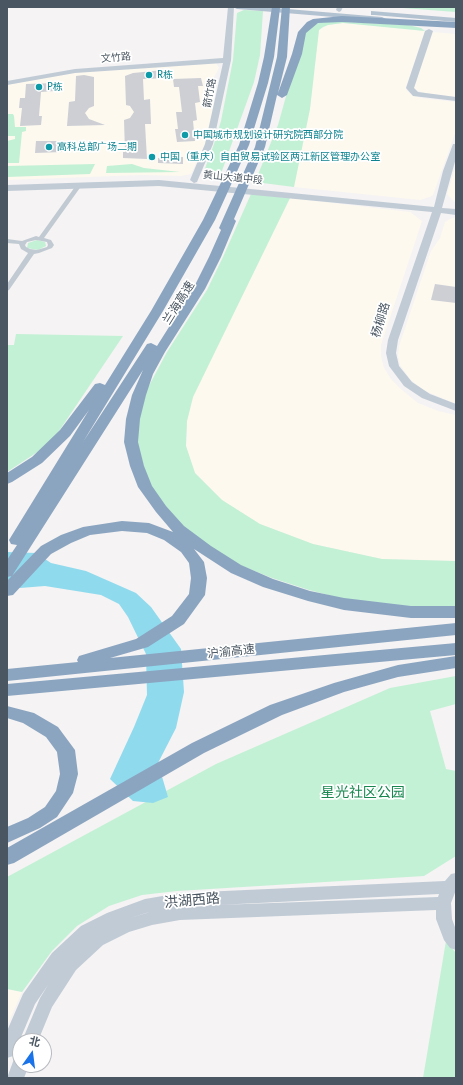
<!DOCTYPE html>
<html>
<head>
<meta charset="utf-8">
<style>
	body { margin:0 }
	#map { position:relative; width:463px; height:1085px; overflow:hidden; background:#f5f3f3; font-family:"Fira Sans","Noto Sans SC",sans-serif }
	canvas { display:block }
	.frame { position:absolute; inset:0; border:8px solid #4a5661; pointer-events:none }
	.north { position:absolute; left:12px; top:1033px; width:40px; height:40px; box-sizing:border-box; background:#fff; border:1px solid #b7bbc0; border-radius:50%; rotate:14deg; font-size:11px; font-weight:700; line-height:16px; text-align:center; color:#4a5661 }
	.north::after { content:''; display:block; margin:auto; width:14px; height:18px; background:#1a73e8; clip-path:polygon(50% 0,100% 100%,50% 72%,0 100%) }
</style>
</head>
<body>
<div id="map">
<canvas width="463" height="1085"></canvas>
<div class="frame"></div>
<div class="north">北</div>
</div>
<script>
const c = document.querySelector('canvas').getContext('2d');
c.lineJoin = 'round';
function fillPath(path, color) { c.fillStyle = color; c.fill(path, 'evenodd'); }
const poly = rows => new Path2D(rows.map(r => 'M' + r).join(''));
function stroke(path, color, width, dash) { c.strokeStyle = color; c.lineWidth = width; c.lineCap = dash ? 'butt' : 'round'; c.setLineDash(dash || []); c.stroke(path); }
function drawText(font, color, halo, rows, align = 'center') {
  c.font = font + ' "Fira Sans","Noto Sans SC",sans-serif'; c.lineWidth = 3.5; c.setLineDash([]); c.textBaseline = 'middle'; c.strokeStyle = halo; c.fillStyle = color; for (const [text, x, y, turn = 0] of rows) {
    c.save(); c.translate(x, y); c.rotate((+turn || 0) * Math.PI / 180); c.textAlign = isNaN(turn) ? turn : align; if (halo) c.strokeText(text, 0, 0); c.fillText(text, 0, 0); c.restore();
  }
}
fillPath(poly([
	[343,23,425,31,406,87,406,90,411,94,421,98,456,102,456,131,433,195,430,197,420,200,294,187,310,109,319,30,328,25],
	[432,32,456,34,456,97,427,94,416,90,414,88],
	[216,63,219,68,214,77,214,100,211,120,205,144,191,174,181,176,142,175,7,180,7,85,76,72],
	[456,165,456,203,447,194],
	[290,198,410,212,422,221,381,345,381,356,384,368,391,379,402,390,418,403,438,411,456,415,456,561,382,559,313,544,260,524,222,500,195,473,186,446,187,421,193,397],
	[456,217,456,404,423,390,410,379,400,365,398,356,399,346,431,251,440,238,445,222,450,219],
	[7,989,22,992,7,1026]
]), '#fdf9ef');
fillPath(poly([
	[390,7,456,7,456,12],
	[244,10,263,11,260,55,254,82,219,179,206,177,203,174,214,144,221,121,233,60,237,13],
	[326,21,408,25,421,28,425,31,343,23,328,25,323,27,319,30,310,109,294,187,255,182,278,125,304,32,319,22],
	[7,114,13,114,14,116,15,127,26,127,26,131,22,132,19,163,7,163,7,141,15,139,15,136,7,136],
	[95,164,90,174,7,177,7,166],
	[132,164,144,168,180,172,106,173,107,166],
	[251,194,290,198,193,397,187,421,186,446,195,473,222,500,260,524,313,544,382,559,456,561,456,608,412,608,347,600,309,590,272,578,237,564,209,546,183,526,165,506,148,483,137,441,138,418,144,395,167,352,207,290,223,257],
	[37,240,45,242,46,246,38,250,27,248,28,243],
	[16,334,123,336,59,431,42,449,7,472,7,345,14,345],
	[456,676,456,704,430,711,446,769,456,771,456,856,424,876,177,891,142,895,109,906,77,926,52,951,22,992,7,989,7,877,216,764,390,688],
	[446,941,456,953,456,1078,423,1078]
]), '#c3f1d5');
fillPath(poly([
	[7,552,36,553,51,563,86,571,136,593,151,607,181,649,184,692,176,728,158,763,168,797,153,803,133,801,110,779,134,727,147,695,146,654,128,617,119,604,101,595,45,586,20,588,7,585]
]), '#90daee');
fillPath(poly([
	[164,70,169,78,143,79,144,100,150,99,151,124,145,124,147,159,123,158,123,152,125,152,124,120,130,118,134,112,130,106,126,105,125,76,133,73],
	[84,75,94,77,94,106,89,108,85,113,89,119,105,125,67,126,69,102,75,101,76,76],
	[201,78,203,86,198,86,200,102,195,103,197,120,193,121,195,141,177,142,175,129,178,129,176,112,182,112,179,87,174,87,173,79],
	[55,83,55,91,41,92,39,116,42,116,41,125,20,126,22,108,19,108,20,98,25,98,26,84],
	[36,141,63,141,62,152,35,153],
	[183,157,183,164,158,163,158,158],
	[435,284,456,287,456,303,431,300]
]), '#cdcfd5');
fillPath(poly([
	[79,183,82,185,44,238,51,240,54,245,52,248,39,253,34,254,9,290,7,291,7,284,28,253,21,249,19,244,7,243,7,239,22,241,36,236,39,237,77,184,79,183],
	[36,240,47,242,48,245,47,247,37,250,30,249,26,247,25,245,27,242,36,240]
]), '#c1cad2');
fillPath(poly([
	[228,7,234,7,231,60,213,144,197,182,194,183,190,180,205,144,223,63,75,73,7,85,7,81,75,69,223,58,228,7],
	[337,7,343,7,341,11,339,12,336,10,337,7],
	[429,29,433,31,414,88,418,92,456,97,456,101,413,96,406,88,425,31,429,29],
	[453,144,456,144,456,158,442,208,456,209,456,215,441,213,398,340,396,353,399,366,412,382,430,394,456,404,456,411,422,398,404,386,389,366,386,353,388,340,432,212,159,186,7,191,7,185,159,180,434,207,443,171,453,144],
	[456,873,456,890,451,903,452,919,456,930,456,950,450,948,444,940,436,919,436,910,180,920,152,925,129,932,103,945,76,970,52,1007,38,1041,22,1041,40,998,48,985,35,1004,13,1056,7,1058,7,1031,23,994,52,953,81,926,107,913,145,899,180,893,445,881,451,874,456,873],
	[439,894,438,897,218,905,439,894],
	[150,912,130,918,146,913,150,912],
	[20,1057,20,1065,29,1065,24,1078,7,1078,14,1059,20,1057]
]), '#c1cbd6');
fillPath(poly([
	[233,7,264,7,382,17,386,19,382,21,237,9,233,7],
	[371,11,456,18,456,22,374,15,371,15,371,11]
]), '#b3c2d1');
fillPath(poly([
	[272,7,280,8,274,57,268,83,249,145,215,220,163,311,83,442,147,344,151,343,157,346,193,289,209,257,221,230,219,228,255,147,277,57,282,7,290,7,287,57,278,93,292,54,298,32,307,22,313,19,342,16,456,22,456,28,342,22,318,23,306,33,302,54,287,95,282,98,277,95,265,147,234,219,236,221,221,257,205,289,165,352,153,374,146,395,140,419,138,442,144,466,152,486,166,506,184,526,211,546,241,565,273,579,310,591,344,598,411,606,456,606,456,618,411,618,344,610,308,601,263,587,231,573,194,549,204,562,207,578,205,595,184,624,148,647,110,658,456,623,456,635,7,681,7,669,78,662,77,660,79,656,136,639,172,616,189,594,191,578,189,563,181,552,164,540,147,533,122,531,90,535,71,543,51,554,13,595,7,596,7,581,41,546,61,535,83,527,122,521,149,523,173,532,156,512,138,487,130,466,124,442,126,419,132,395,143,370,12,576,7,577,7,560,17,545,11,544,9,540,89,410,70,436,42,463,12,482,7,484,7,473,32,457,60,430,95,384,100,383,105,385,151,311,203,220,239,145,258,83,264,57,272,7],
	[456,643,456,655,7,696,7,684,456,643],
	[456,656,456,668,398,677,344,692,282,715,204,753,14,863,7,865,7,848,192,743,270,705,334,683,398,665,456,656],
	[7,706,34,713,58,727,75,750,78,774,73,793,57,817,40,828,7,843,7,827,28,818,45,807,56,791,60,774,57,752,46,737,23,723,7,718,7,706]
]), '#8ba5c1');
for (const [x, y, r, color] of [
	[149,75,4,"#0f9aa8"],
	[39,87,4,"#0f9aa8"],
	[185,135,4,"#0f9aa8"],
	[49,147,4,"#0f9aa8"],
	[152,157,4,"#0f9aa8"]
]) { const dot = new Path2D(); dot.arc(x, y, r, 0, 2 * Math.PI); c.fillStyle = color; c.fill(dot); stroke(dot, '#fff', 1.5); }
drawText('10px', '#4a5661', '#fff', [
	["文竹路",116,58,-5],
	["箭竹路",210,93,-79],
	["黄山大道中段",233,178,6]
]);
drawText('10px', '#0d838f', '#fff', [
	["R栋",157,75],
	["P栋",47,87],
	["中国城市规划设计研究院西部分院",193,135],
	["高科总部广场二期",57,147],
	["中国（重庆）自由贸易试验区两江新区管理办公室",160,157]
], 'left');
drawText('12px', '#4a5661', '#fff', [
	["兰海高速",179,303,-58],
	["杨柳路",381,320,-73],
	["沪渝高速",231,652,-6]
]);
drawText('14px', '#17864f', '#fff', [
	["星光社区公园",363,793]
]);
drawText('14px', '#4a5661', '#fff', [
	["洪湖西路",192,901,-5]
]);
</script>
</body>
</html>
